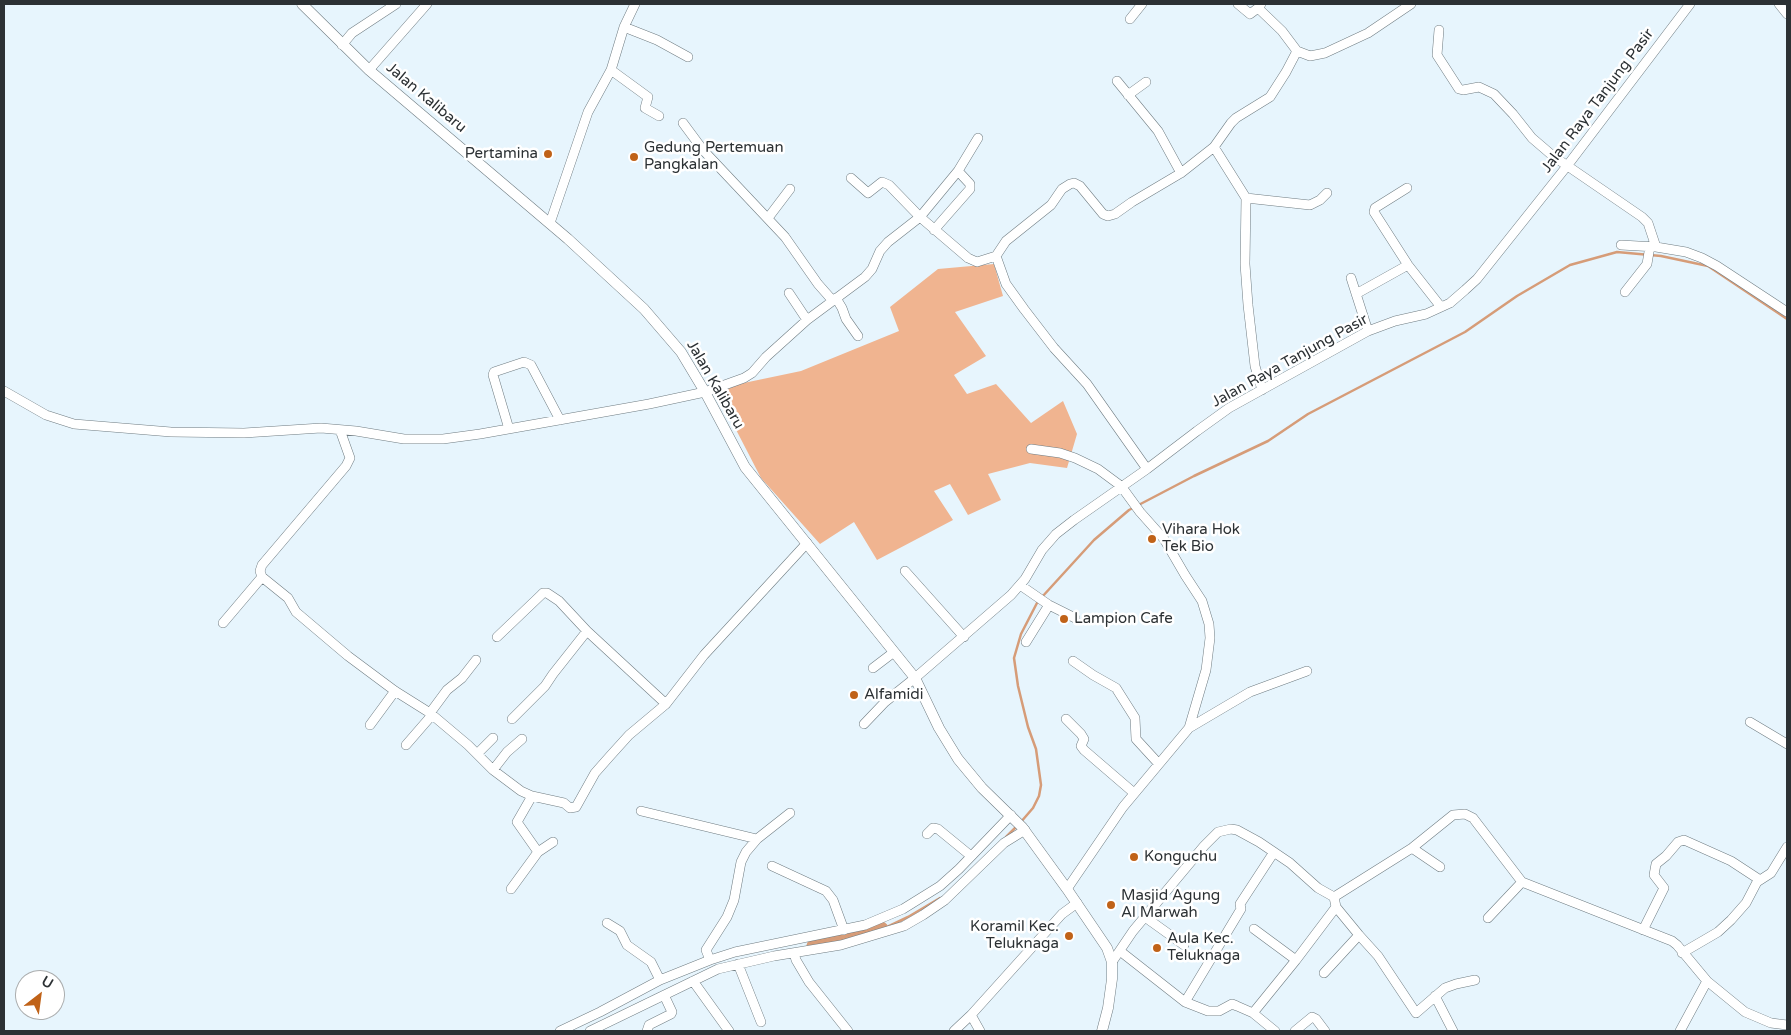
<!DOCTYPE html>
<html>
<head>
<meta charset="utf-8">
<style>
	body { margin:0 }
	#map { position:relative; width:1791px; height:1035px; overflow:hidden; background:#e7f5fd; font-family:"Varela Round",sans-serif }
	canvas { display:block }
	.frame { position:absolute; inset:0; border:5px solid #2c3134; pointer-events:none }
	.north { position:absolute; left:15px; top:970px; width:50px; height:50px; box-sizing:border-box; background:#fff; border:1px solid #abadae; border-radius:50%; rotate:30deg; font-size:14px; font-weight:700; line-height:20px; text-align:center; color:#2c3134 }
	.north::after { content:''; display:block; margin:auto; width:18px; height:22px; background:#c06218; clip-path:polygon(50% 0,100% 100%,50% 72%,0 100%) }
</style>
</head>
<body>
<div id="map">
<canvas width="1791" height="1035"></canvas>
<div class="frame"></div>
<div class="north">U</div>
</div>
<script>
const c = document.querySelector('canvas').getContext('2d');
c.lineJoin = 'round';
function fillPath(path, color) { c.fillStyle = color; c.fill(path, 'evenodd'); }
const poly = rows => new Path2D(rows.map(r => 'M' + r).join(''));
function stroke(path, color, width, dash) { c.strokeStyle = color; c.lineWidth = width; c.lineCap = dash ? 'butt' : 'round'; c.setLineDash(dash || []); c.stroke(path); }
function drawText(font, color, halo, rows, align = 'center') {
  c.font = font + ' "Varela Round",sans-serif'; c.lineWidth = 5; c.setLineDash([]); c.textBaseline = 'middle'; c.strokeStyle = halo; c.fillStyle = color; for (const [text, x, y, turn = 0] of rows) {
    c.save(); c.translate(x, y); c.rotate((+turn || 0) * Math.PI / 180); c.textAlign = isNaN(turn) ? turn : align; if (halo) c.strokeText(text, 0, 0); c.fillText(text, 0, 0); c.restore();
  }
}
fillPath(poly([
	[994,264,1003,296,955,312,986,356,954,375,967,394,996,384,1031,423,1063,401,1077,434,1067,468,1030,463,988,474,1001,500,968,515,950,484,934,491,953,520,877,560,854,522,820,544,761,478,715,389,801,371,899,331,890,307,938,269]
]), '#f0b490');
stroke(poly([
	[1042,597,1094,540,1129,510,1194,476,1268,441,1308,414,1465,332,1517,296,1570,265,1617,252,1661,256,1708,266,1787,319],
	[1020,823,1033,808,1039,796,1041,785,1036,749,1028,727,1018,686,1014,658,1021,634,1038,601],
	[1006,837,1016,827],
	[885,928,908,917,940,898]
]), '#d69c78', 2.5);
stroke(poly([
	[814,946,881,929]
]), '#d69c78', 15);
const minor = poly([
	[1238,4,1250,14,1258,8],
	[1261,4,1258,8,1282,31,1297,51,1310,56,1325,53,1368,33,1411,4],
	[1779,4,1787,14],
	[1130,19,1142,4],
	[624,27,657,40,688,57],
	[1439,30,1437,55,1459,89,1463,90,1479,87,1494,94,1513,114,1532,138,1553,156,1642,217,1648,223,1656,247],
	[342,45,352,33,396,4],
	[369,70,427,4],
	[611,70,648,97,645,108,659,116],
	[1117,81,1158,131,1181,173],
	[1128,95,1146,82],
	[683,123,703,150,785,237,818,284,833,301],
	[1214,147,1246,198,1245,264,1248,305,1255,366,1262,390],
	[851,178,868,193,882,182,889,185,920,217,968,258,977,262,996,256,1006,284,1024,309,1054,348,1087,384,1147,469],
	[1407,188,1375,208,1374,212,1408,265,1441,307],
	[1246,198,1310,205,1320,200,1327,193],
	[768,218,790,189],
	[550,223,588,112,611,70,624,27,635,4],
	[934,230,970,189,970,184,958,171],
	[1621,245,1656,247,1686,252,1702,258,1717,266,1787,312],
	[996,256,1006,241,1051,205,1062,189,1070,184,1074,183,1080,186,1103,214,1108,216,1115,214,1132,202,1181,173,1214,147,1231,123,1236,118,1270,97,1286,72,1297,51],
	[1351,278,1368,331],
	[1625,292,1647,264,1650,246],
	[789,293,807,320],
	[1356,294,1408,265],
	[836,298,842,308,846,319,858,336],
	[4,391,46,415,74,424,171,432,244,433,321,428,356,431,404,439,443,439,480,434,649,404,705,392,744,378,752,373,766,357,807,320,865,277,872,269,880,251,888,242,920,217,958,171,978,138],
	[509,429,493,375,494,372,524,362,531,365,560,420],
	[340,430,350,458,346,466,262,565,260,571,262,577,288,598,296,612,348,656,395,691,430,713,468,745,493,770,521,791,532,796,564,803,570,808,576,807,595,773,610,756,629,735,666,704,704,655,807,543],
	[1031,449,1060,453,1075,458,1098,469,1121,486,1140,512,1164,539,1185,575,1202,601,1209,624,1210,638,1206,670,1189,728],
	[905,571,964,637],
	[1020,585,1049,605,1075,618],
	[223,623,262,577],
	[497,637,541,595,543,593,547,593,559,601,587,631,666,704],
	[1026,642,1049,605],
	[1073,661,1093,675,1116,688,1135,718,1136,739,1158,763],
	[873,668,894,652],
	[430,713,447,690,462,678,476,660],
	[512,719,545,686,553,674,587,631],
	[1066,719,1081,734,1084,739,1081,746,1084,750,1134,793],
	[1750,722,1787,744],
	[864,724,885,702,915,678,1011,595,1025,579,1042,550,1056,534,1074,520,1147,469,1197,431,1229,408,1368,331,1395,321,1426,314,1450,303,1465,290,1477,279,1567,166,1690,4],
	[370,725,395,691],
	[406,745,432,715],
	[477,754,493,738],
	[493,770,507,752,522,739],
	[532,796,517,822,538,852],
	[641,811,757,839],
	[927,834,933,828,938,829,971,856],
	[1412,848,1440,867],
	[772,866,826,891,833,900,844,930],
	[511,889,538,852,553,842],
	[1067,889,1123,807,1189,728,1250,692,1307,671],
	[1334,897,1412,848,1453,815,1465,814,1473,818,1522,882,1672,941,1677,945,1707,981,1745,1012,1771,1023,1787,1025],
	[1145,917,1184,945],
	[1488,918,1522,882],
	[607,923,620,931,627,945,651,962,660,980],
	[1254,929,1296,960],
	[1643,930,1664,888,1654,875,1656,864,1666,856,1678,842,1684,840,1731,861,1760,880],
	[1120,951,1185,1002,1208,1011,1219,1011,1232,1004,1237,1006,1253,1013,1275,1031],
	[794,953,796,960,809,982,848,1031],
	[1682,953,1718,932,1731,920,1746,903,1757,882,1771,873,1787,847],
	[710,960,706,950,727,917,734,900,741,862,746,852,757,839,790,813],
	[1112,962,1133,931,1204,846,1218,832,1231,829,1237,830,1259,842,1290,863,1318,888,1334,897,1336,907,1359,935,1378,956,1416,1013,1445,988,1456,984,1475,980],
	[738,964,761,1022],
	[1324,973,1359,935],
	[693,981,729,1031],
	[1435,996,1453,1031],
	[1185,1002,1241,909,1240,904,1274,852],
	[1253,1013,1296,960,1336,907],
	[971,1015,980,1031],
	[560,1031,600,1012,660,980,710,960,735,952,865,925,903,909,940,886,959,869,1011,815],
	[590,1031,718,969,774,956,841,945,904,926,923,915,945,900,1004,843,1025,830],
	[647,1031,649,1025,671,1014,672,1012,664,995],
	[954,1031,971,1015,1062,914,1077,903],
	[1295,1031,1312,1017,1316,1019,1325,1031],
	[1680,1031,1707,981]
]);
const major = poly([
	[302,4,369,70,568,239,644,309,681,352,705,392,745,467,915,678,939,728,958,759,982,788,1022,827,1067,889,1107,948,1112,962,1112,979,1108,1008,1102,1031]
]);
stroke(minor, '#6f7c82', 10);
stroke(major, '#6f7c82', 11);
stroke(minor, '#fff', 9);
stroke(major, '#fff', 10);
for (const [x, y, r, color] of [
	[548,154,5,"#c06218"],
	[634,157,5,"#c06218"],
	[1152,539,5,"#c06218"],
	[1064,619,5,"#c06218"],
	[854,695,5,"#c06218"],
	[1134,857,5,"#c06218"],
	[1111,905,5,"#c06218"],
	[1069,936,5,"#c06218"],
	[1157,948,5,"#c06218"]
]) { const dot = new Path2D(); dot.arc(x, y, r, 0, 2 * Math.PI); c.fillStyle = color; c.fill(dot); stroke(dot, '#fff', 2); }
drawText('15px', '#2c3134', '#fff', [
	["Jalan Kalibaru",426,98,40],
	["Jalan Raya Tanjung Pasir",1598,101,-53],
	["Jalan Raya Tanjung Pasir",1290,361,-29],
	["Jalan Kalibaru",715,385,60]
]);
drawText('15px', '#2c3134', '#fff', [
	["Gedung Pertemuan",644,148],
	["Pangkalan",644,165],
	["Pertamina",538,154,"right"],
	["Vihara Hok",1162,530],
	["Tek Bio",1162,547],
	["Lampion Cafe",1074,619],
	["Alfamidi",864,695],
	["Konguchu",1144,857],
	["Masjid Agung",1121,896],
	["Al Marwah",1121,913],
	["Koramil Kec.",1059,927,"right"],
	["Teluknaga",1059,944,"right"],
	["Aula Kec.",1167,939],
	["Teluknaga",1167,956]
], 'left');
</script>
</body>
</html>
